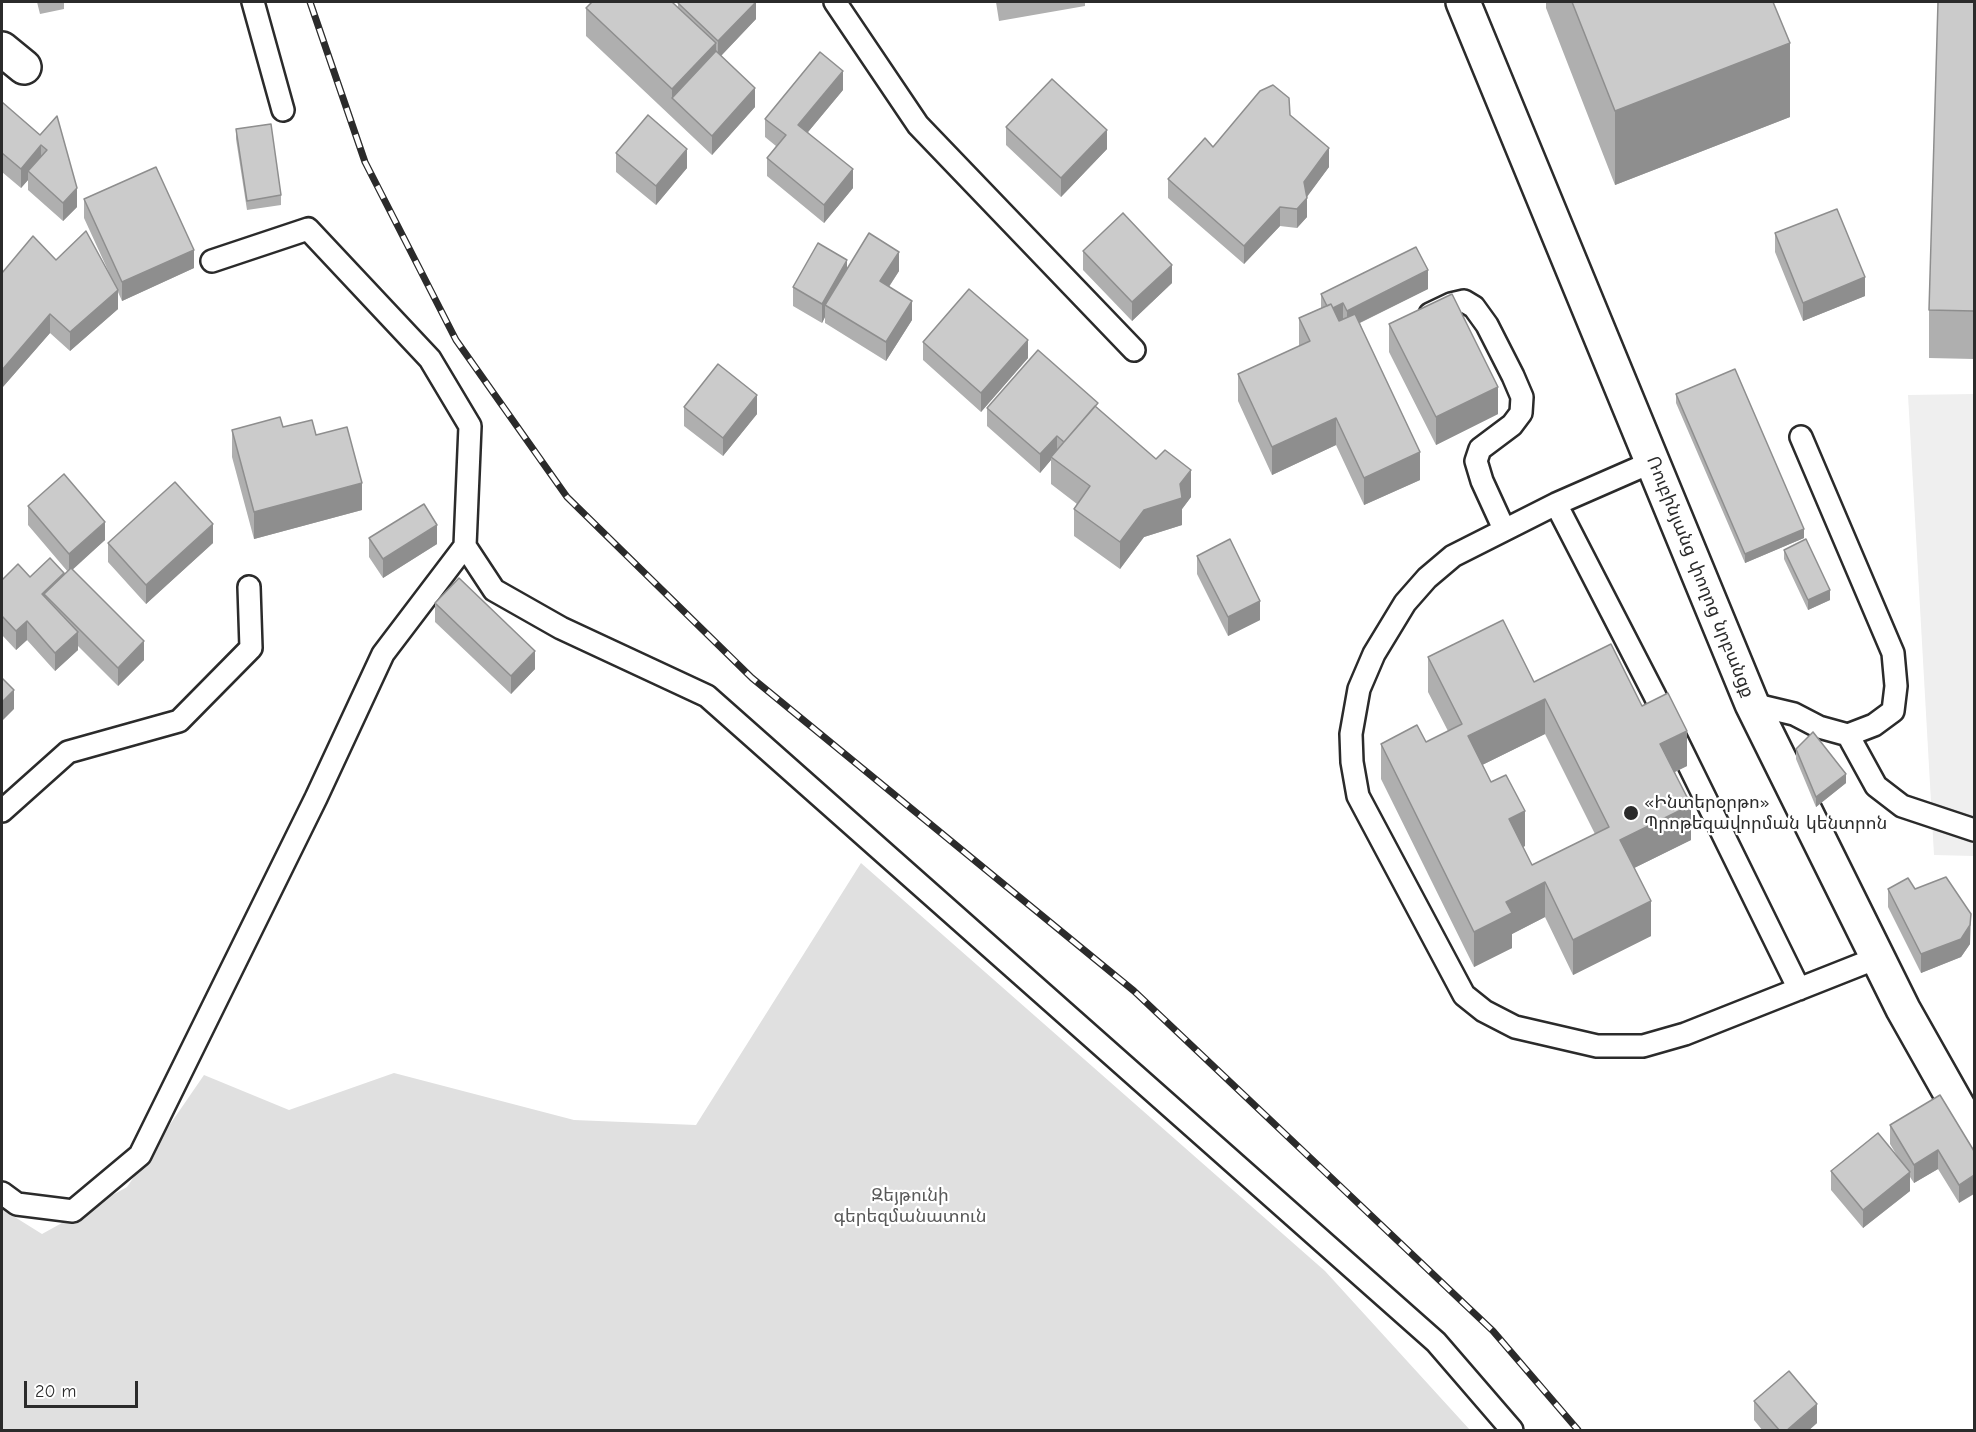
<!DOCTYPE html>
<html>
<head>
<meta charset="utf-8">
<style>
	body { margin:0 }
	#map { position:relative; width:1976px; height:1432px; overflow:hidden; background:#fff; font-family:"Comic Neue",sans-serif }
	canvas { display:block }
	.frame { position:absolute; inset:0; border:3px solid #2b2b2b; pointer-events:none }
	.scale { position:absolute; left:24px; top:1381px; width:114px; height:27px; box-sizing:border-box; border:3px solid #2b2b2b; border-top:0; padding-left:8px; font-size:18px; line-height:21px; white-space:nowrap; color:#2b2b2b; -webkit-text-stroke:4px #fff; paint-order:stroke }
</style>
</head>
<body>
<div id="map">
<canvas width="1976" height="1432"></canvas>
<div class="frame"></div>
<div class="scale">20 m</div>
</div>
<script>
const c = document.querySelector('canvas').getContext('2d');
c.lineJoin = 'round';
function fillPath(path, color) { c.fillStyle = color; c.fill(path, 'evenodd'); }
const poly = rows => new Path2D(rows.map(r => 'M' + r).join(''));
function stroke(path, color, width, dash) { c.strokeStyle = color; c.lineWidth = width; c.lineCap = dash ? 'butt' : 'round'; c.setLineDash(dash || []); c.stroke(path); }
function drawText(font, color, halo, rows, align = 'center') {
  c.font = font + ' "Comic Neue","Noto Sans Armenian",sans-serif'; c.lineWidth = 4.5; c.setLineDash([]); c.textBaseline = 'middle'; c.strokeStyle = halo; c.fillStyle = color; for (const [text, x, y, turn = 0] of rows) {
    c.save(); c.translate(x, y); c.rotate((+turn || 0) * Math.PI / 180); c.textAlign = isNaN(turn) ? turn : align; if (halo) c.strokeText(text, 0, 0); c.fillText(text, 0, 0); c.restore();
  }
}
fillPath(poly([
	[1974,394,1974,856,1934,855,1908,395]
]), '#efefef');
fillPath(poly([
	[861,863,1325,1271,1470,1430,2,1430,2,1209,42,1234,127,1187,204,1075,289,1110,394,1073,574,1120,696,1125]
]), '#e0e0e0');
const lane = poly([
	[253,2,283,110],
	[835,2,918,125,1134,350],
	[1430,314,1451,304,1464,301,1474,307,1487,325,1513,376,1522,397,1521,413,1512,425,1480,449,1476,461,1482,481,1504,529],
	[1652,462,1556,504,1453,556,1427,578,1405,603,1374,654,1359,689,1351,734,1352,762,1358,796,1464,995,1484,1011,1515,1027,1597,1046,1643,1046,1685,1034,1877,958],
	[1556,504,1654,694,1799,989],
	[465,546,494,590,561,628,707,696,1436,1342,1512,1430],
	[1752,704,1794,714,1819,727,1848,735,1874,725,1893,711,1896,686,1893,653,1801,437],
	[1848,735,1876,786,1902,806,1974,830],
	[2,811,68,752,179,721,251,648,249,587],
	[2,1193,17,1204,73,1211,140,1155,316,798,383,654,465,546,470,426,430,359,308,229,212,261]
]);
const street = poly([
	[2,49,24,67]
]);
const secondary = poly([
	[1463,2,1752,704,1903,1009,1974,1135]
]);
stroke(lane, '#2b2b2b', 26);
stroke(street, '#2b2b2b', 38);
stroke(secondary, '#2b2b2b', 38);
stroke(lane, '#fff', 21);
stroke(street, '#fff', 33);
stroke(secondary, '#fff', 33);
const rail = poly([
	[310,2,365,162,456,340,567,497,752,678,1134,991,1493,1331,1578,1430]
]);
stroke(rail, '#2b2b2b', 7);
stroke(rail, '#fff', 4.5, [14]);
fillPath(poly([
	[37,2,64,2,64,9,40,14],
	[756,2,756,19,721,56,755,107,712,155,586,36,586,8,678,7,678,3],
	[996,2,1085,2,1085,6,999,21],
	[1546,2,1773,2,1790,117,1615,185,1546,8],
	[1974,2,1974,359,1929,358,1929,310],
	[843,90,808,132,853,188,824,223,767,176,767,158,776,146,765,137,765,119],
	[2,102,40,135,77,207,63,221,28,190,28,180,21,188,2,172],
	[1290,115,1329,167,1306,197,1307,217,1297,228,1280,226,1244,264,1168,198,1168,179,1213,147],
	[1006,127,1107,149,1061,197,1006,145],
	[236,129,281,195,281,205,247,210,236,139],
	[616,153,687,168,656,205,616,172],
	[84,199,194,268,122,301,118,292,118,309,70,351,50,333,2,388,2,273,56,260,111,277,84,218],
	[1775,233,1865,296,1803,321,1775,252],
	[1083,251,1172,283,1132,321,1083,270],
	[847,268,899,271,889,287,912,320,886,361,825,323,825,317,822,323,793,306,793,287],
	[1428,289,1360,323,1420,480,1364,505,1336,445,1272,475,1238,401,1238,374,1299,346,1299,318,1321,308,1321,294],
	[1389,324,1498,414,1436,445,1389,352],
	[923,342,1028,358,981,412,923,360],
	[1676,394,1804,538,1745,563,1676,403],
	[684,407,757,414,723,456,684,426],
	[987,408,1098,409,1191,497,1182,509,1182,525,1144,537,1120,569,1074,536,1074,509,1077,504,1051,484,1051,460,1040,473,987,426],
	[283,427,316,435,362,510,254,539,232,457,232,430],
	[28,506,105,540,72,569,144,660,118,686,78,646,78,650,55,671,27,640,16,650,2,635,2,580,30,577,64,575,68,572,28,525],
	[369,538,437,544,383,578,369,557],
	[108,543,213,543,146,604,108,562],
	[1784,550,1830,600,1808,610,1784,559],
	[1197,556,1260,620,1228,636,1197,574],
	[435,603,535,669,511,694,435,622],
	[1428,657,1642,706,1687,766,1675,772,1691,840,1634,868,1651,936,1573,975,1545,917,1512,934,1512,948,1474,967,1381,779,1381,744,1426,742,1448,731,1428,692],
	[1545,734,1595,834,1532,865,1523,847,1525,846,1482,765],
	[1796,749,1846,783,1816,807,1796,759],
	[1888,889,1915,889,1970,944,1961,957,1921,973,1888,907],
	[1890,1125,1974,1151,1959,1203,1938,1169,1914,1183,1910,1177,1910,1191,1863,1228,1831,1190,1831,1171,1899,1159,1890,1144],
	[1754,1401,1817,1423,1808,1431,1763,1431,1754,1420]
]), '#afafaf');
fillPath(poly([
	[756,2,756,19,718,59,718,41],
	[716,43,716,70,672,98,672,89],
	[1790,43,1790,117,1615,185,1615,111],
	[843,71,843,90,798,144,798,125],
	[755,88,755,107,712,155,712,136],
	[1107,130,1107,149,1061,197,1061,178],
	[41,145,41,164,28,171,28,180,21,188,21,169],
	[1329,148,1329,167,1304,201,1304,182],
	[687,149,687,168,656,205,656,186],
	[853,169,853,188,824,223,824,205],
	[77,188,77,207,63,221,63,203],
	[1307,198,1307,217,1297,228,1297,209],
	[1280,207,1280,226,1244,264,1244,246],
	[194,250,194,268,122,301,122,282],
	[899,252,899,271,880,300,880,281],
	[847,260,847,279,825,305,825,317,822,323,822,304],
	[1172,265,1172,283,1132,321,1132,302],
	[1428,270,1428,289,1347,329,1347,311],
	[1865,277,1865,296,1803,321,1803,303],
	[118,290,118,309,70,351,70,332],
	[912,301,912,320,886,361,886,342],
	[1343,303,1343,322,1329,329,1329,310],
	[50,314,50,333,2,388,2,370],
	[1028,340,1028,358,981,412,981,393],
	[1498,387,1498,414,1436,445,1436,417],
	[757,395,757,414,723,456,723,438],
	[1336,418,1336,445,1272,475,1272,447],
	[1057,436,1057,454,1051,457,1051,460,1040,473,1040,454],
	[1420,452,1420,480,1364,505,1364,478],
	[1191,470,1191,497,1182,509,1182,525,1144,537,1120,569,1120,542,1144,510,1180,484],
	[362,483,362,510,254,539,254,512],
	[105,522,105,540,69,573,69,554],
	[213,524,213,543,146,604,146,585],
	[437,525,437,544,383,578,383,559],
	[1804,529,1804,538,1745,563,1745,554],
	[64,573,64,591,44,594,44,610,42,594],
	[1830,590,1830,600,1808,610,1808,600],
	[1260,601,1260,620,1228,636,1228,617],
	[27,621,27,640,16,650,16,631],
	[78,632,78,650,55,671,55,653],
	[144,641,144,660,118,686,118,668],
	[535,651,535,669,511,694,511,676],
	[14,690,14,709,2,721,2,702],
	[1545,699,1545,734,1468,772,1468,736],
	[1687,731,1687,766,1660,779,1660,744],
	[1846,774,1846,783,1816,807,1816,797],
	[1691,805,1691,840,1620,875,1620,840],
	[1525,811,1525,846,1509,854,1509,819],
	[1545,882,1545,917,1512,934,1512,948,1474,967,1474,932,1506,902],
	[1651,901,1651,936,1573,975,1573,940],
	[1971,914,1970,944,1961,957,1921,973,1921,954],
	[1938,1150,1938,1169,1914,1183,1914,1165],
	[1910,1172,1910,1191,1863,1228,1863,1210],
	[1974,1175,1974,1194,1959,1203,1959,1185],
	[1817,1404,1817,1423,1808,1431,1786,1431]
]), '#8e8e8e');
const building = poly([
	[592,2,672,2,716,43,672,89,586,8,592,2],
	[680,2,756,2,718,41,678,3,680,2],
	[1572,2,1773,2,1790,43,1615,111,1572,2],
	[1938,2,1974,2,1974,311,1929,310,1938,2],
	[716,51,755,88,712,136,672,98,716,51],
	[820,52,843,71,798,125,853,169,824,205,767,158,786,135,765,119,820,52],
	[1052,79,1107,130,1061,178,1006,127,1052,79],
	[1273,85,1289,98,1290,115,1329,148,1304,182,1307,198,1297,209,1280,207,1244,246,1168,179,1205,138,1213,147,1260,91,1273,85],
	[2,102,40,135,57,116,77,188,63,203,28,171,47,150,41,145,21,169,2,153,2,102],
	[648,115,687,149,656,186,616,153,648,115],
	[271,124,281,195,247,201,236,129,271,124],
	[156,167,194,250,122,282,84,199,156,167],
	[1837,209,1865,277,1803,303,1775,233,1837,209],
	[1123,213,1172,265,1132,302,1083,251,1123,213],
	[86,231,118,290,70,332,50,314,2,370,2,273,33,236,56,260,86,231],
	[869,233,899,252,880,281,912,301,886,342,825,305,869,233],
	[818,243,847,260,822,304,793,287,818,243],
	[1416,247,1428,270,1347,311,1343,303,1333,308,1331,304,1327,306,1321,294,1416,247],
	[969,289,1028,340,981,393,923,342,969,289],
	[1452,294,1498,387,1436,417,1389,324,1452,294],
	[1331,304,1339,321,1355,314,1420,452,1364,478,1336,418,1272,447,1238,374,1310,341,1299,318,1331,304],
	[1038,350,1098,403,1064,442,1057,436,1040,454,987,408,1038,350],
	[718,364,757,395,723,438,684,407,718,364],
	[1735,369,1804,529,1745,554,1676,394,1735,369],
	[1095,406,1156,459,1165,450,1191,470,1180,484,1182,498,1144,510,1120,542,1074,509,1090,486,1051,457,1095,406],
	[280,417,283,427,312,420,316,435,347,427,362,483,254,512,232,430,280,417],
	[64,474,105,522,69,554,28,506,64,474],
	[175,482,213,524,146,585,108,543,175,482],
	[424,504,437,525,383,559,369,538,424,504],
	[1230,539,1260,601,1228,617,1197,556,1230,539],
	[1806,539,1830,590,1808,600,1784,550,1806,539],
	[50,558,64,573,42,594,78,632,55,653,27,621,16,631,2,616,2,580,18,564,30,577,50,558],
	[71,568,144,641,118,668,44,594,71,568],
	[459,578,535,651,511,676,435,603,459,578],
	[1503,620,1534,682,1611,644,1642,706,1668,693,1687,731,1660,744,1691,805,1620,840,1651,901,1573,940,1545,882,1506,902,1512,913,1474,932,1381,744,1417,725,1426,742,1462,724,1428,657,1503,620],
	[1545,699,1609,827,1532,865,1509,819,1525,811,1506,775,1491,782,1468,736,1545,699],
	[2,678,14,690,2,702,2,678],
	[1813,732,1846,774,1816,797,1796,749,1813,732],
	[1946,877,1971,914,1970,925,1961,939,1921,954,1888,889,1908,878,1915,889,1946,877],
	[1940,1095,1974,1151,1974,1175,1959,1185,1938,1150,1914,1165,1890,1125,1940,1095],
	[1878,1133,1910,1172,1863,1210,1831,1171,1878,1133],
	[1789,1371,1817,1404,1786,1431,1780,1431,1754,1401,1789,1371]
]);
fillPath(building, '#cbcbcb');
stroke(building, '#8e8e8e', 1.5);
for (const [x, y, r, color] of [
	[1631,813,8,"#2b2b2b"]
]) { const dot = new Path2D(); dot.arc(x, y, r, 0, 2 * Math.PI); c.fillStyle = color; c.fill(dot); stroke(dot, '#fff', 2); }
drawText('18px', '#2b2b2b', '#fff', [
	["Ռուբինյանց փողոց նրբանցք",1700,577,68]
]);
drawText('18px', '#2b2b2b', '#fff', [
	["«Ինտերօրթո»",1644,803],
	["Պրոթեզավորման կենտրոն",1644,824]
], 'left');
drawText('18px', '#585858', '#fff', [
	["Զեյթունի",910,1196],
	["գերեզմանատուն",910,1217]
]);
</script>
</body>
</html>
